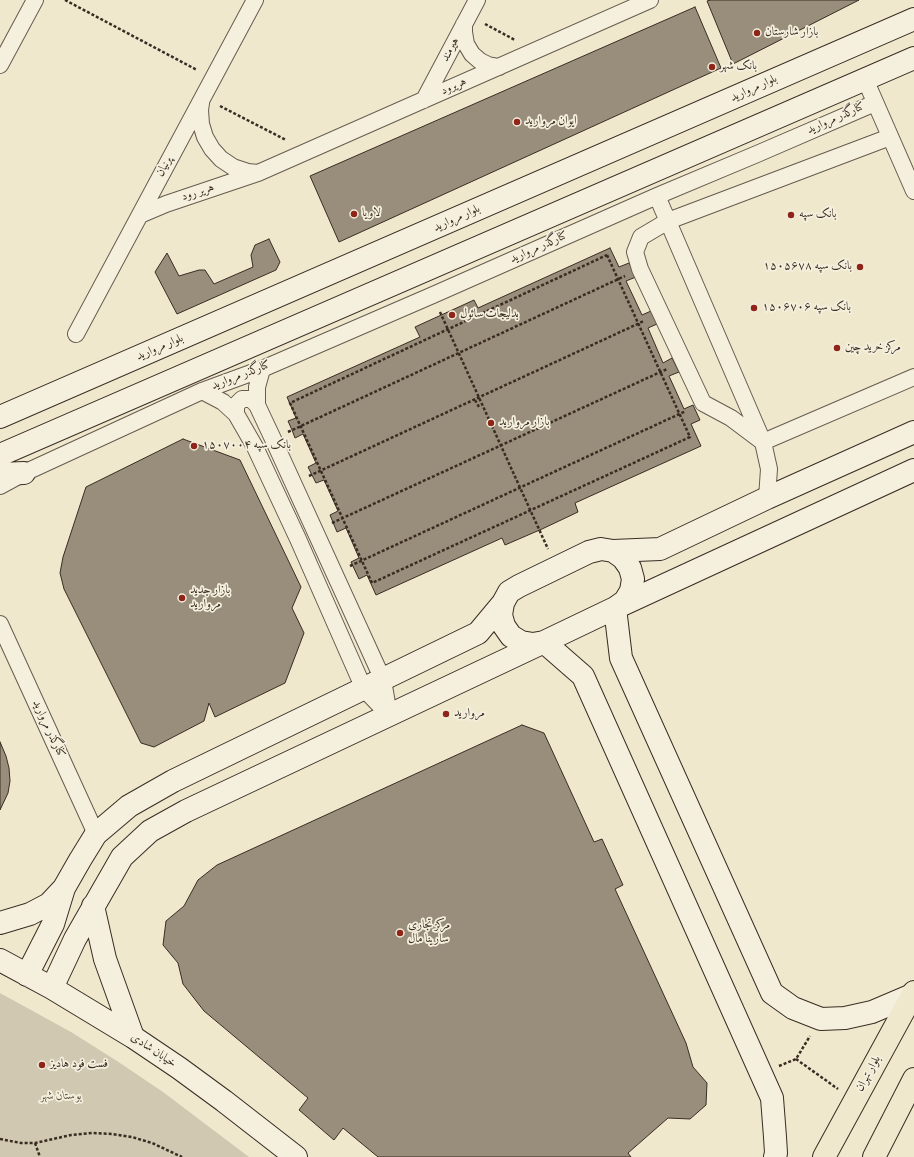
<!DOCTYPE html>
<html>
<head>
<meta charset="utf-8">
<style>
	body { margin:0 }
	canvas { display:block; background:#efe8cd }
</style>
</head>
<body>
<canvas width="914" height="1157"></canvas>
<script>
const c = document.querySelector('canvas').getContext('2d');
c.lineJoin = 'round';
function fillPath(path, color) { c.fillStyle = color; c.fill(path, 'evenodd'); }
const poly = rows => new Path2D(rows.map(r => 'M' + r).join(''));
function stroke(path, color, width, dash) { c.strokeStyle = color; c.lineWidth = width; c.lineCap = dash ? 'butt' : 'round'; c.setLineDash(dash || []); c.stroke(path); }
function drawText(font, color, halo, rows, align = 'center') {
  c.font = font + ' Vollkorn,Amiri,serif'; c.lineWidth = 3.5; c.setLineDash([]); c.textBaseline = 'middle'; c.strokeStyle = halo; c.fillStyle = color; for (const [text, x, y, turn = 0] of rows) {
    c.save(); c.translate(x, y); c.rotate((+turn || 0) * Math.PI / 180); c.textAlign = isNaN(turn) ? turn : align; if (halo) c.strokeText(text, 0, 0); c.fillText(text, 0, 0); c.restore();
  }
}
fillPath(poly([
	[0,993,71,1032,117,1061,163,1092,249,1157,0,1157]
]), '#d0c8b0');
const building = poly([
	[710,0,859,0,733,64,707,1,710,0],
	[695,7,721,68,339,242,310,176,695,7],
	[269,239,280,262,276,270,177,314,155,272,167,253,179,276,199,270,205,270,214,284,253,267,251,255,255,245,269,239],
	[610,248,619,267,629,263,634,272,636,277,626,281,642,315,651,311,657,324,648,328,663,363,672,358,679,372,669,376,684,409,693,405,700,420,691,424,701,446,575,503,578,512,542,529,505,545,502,538,376,595,367,575,359,579,351,562,359,558,346,528,337,532,330,515,338,511,324,480,316,483,308,467,316,463,303,434,295,438,292,430,288,421,296,418,287,397,420,337,415,327,474,300,478,308,610,248],
	[183,439,240,460,301,587,292,608,304,633,285,683,215,717,209,703,204,721,154,747,141,743,64,589,60,573,63,557,86,487,183,439],
	[522,725,544,733,594,842,602,839,623,885,615,889,686,1043,693,1067,707,1083,706,1105,690,1119,668,1118,628,1153,631,1157,378,1157,343,1128,334,1140,299,1110,308,1098,204,1011,183,984,178,963,163,945,166,921,184,906,198,880,217,865,522,725],
	[0,742,6,756,9,768,10,781,8,793,0,810,0,742]
]);
fillPath(building, '#988e7b');
stroke(building, '#3a2c23', 1);
const street = poly([
	[464,24,464,32,466,44,472,54,480,61,488,65,499,67],
	[0,65,35,0],
	[865,79,914,191],
	[424,100,477,0],
	[201,103,200,110,201,124,205,137,212,149,221,159,233,167,248,172,258,173],
	[890,137,668,221,641,237,635,252,640,269,703,403,731,418,763,442,914,377],
	[657,196,763,442,769,469,767,498],
	[140,215,166,204,258,173,650,0],
	[76,334,255,0],
	[202,391,223,402,236,414],
	[242,399,251,399,257,405,273,439,383,680,389,715,364,689,298,539,255,447,236,414,236,405,242,399],
	[257,405,257,387,262,369],
	[0,486,24,473,202,391,262,369,433,295,657,196,757,154,875,103],
	[0,624,96,834]
]);
const secondary = poly([
	[0,417,914,19],
	[0,455,914,58],
	[0,474,24,473],
	[601,549,613,551,623,558,630,568,633,579,631,591,625,601,615,608,544,642,533,644,521,642,511,636,504,626,501,615,503,603,509,592,519,586,589,552,601,549],
	[613,551,660,549,767,498,914,432],
	[93,906,105,959,133,1037],
	[0,923,30,914,49,904,64,888],
	[0,960,52,988,133,1037,179,1068,224,1101,296,1157],
	[27,975,53,924,64,888,80,860,96,834,129,806,173,781,478,633,503,603],
	[52,988,75,939,122,857,150,831,186,811,544,642,583,676,772,1098,775,1137,776,1153,775,1157],
	[912,995,872,1012,845,1018,821,1019,793,1008,772,993,621,658,615,608,914,470]
]);
const primary = poly([
	[824,1157,914,992],
	[874,1157,914,1079]
]);
stroke(street, '#675b4e', 18);
stroke(secondary, '#3a2c23', 24);
stroke(primary, '#3a2c23', 24);
stroke(poly([
	[65,0,197,70],
	[485,24,515,40],
	[220,106,286,140],
	[607,255,690,437,372,583,290,403,607,255],
	[440,312,548,549],
	[475,400,479,407],
	[288,432,625,276],
	[309,476,644,321],
	[332,523,667,369],
	[350,566,686,411],
	[796,1059,838,1089],
	[779,1066,796,1059,810,1036],
	[0,1139,21,1143,35,1143,71,1135,92,1133,112,1134,132,1137,152,1143,182,1157],
	[35,1143,40,1157]
]), '#3a2c23', 2.5, [3, 2]);
stroke(street, '#f5f0de', 16);
stroke(secondary, '#f5f0de', 22);
stroke(primary, '#efe8cd', 22);
for (const [x, y, r, color] of [
	[757,33,4,"#8f2418"],
	[712,67,4,"#8f2418"],
	[517,122,4,"#8f2418"],
	[354,214,4,"#8f2418"],
	[791,215,4,"#8f2418"],
	[860,267,4,"#8f2418"],
	[754,308,4,"#8f2418"],
	[452,315,4,"#8f2418"],
	[837,348,4,"#8f2418"],
	[491,423,4,"#8f2418"],
	[194,446,4,"#8f2418"],
	[182,598,4,"#8f2418"],
	[446,714,4,"#8f2418"],
	[400,933,4,"#8f2418"],
	[42,1065,4,"#8f2418"]
]) { const dot = new Path2D(); dot.arc(x, y, r, 0, 2 * Math.PI); c.fillStyle = color; c.fill(dot); stroke(dot, '#f5f0de', 1.5); }
drawText('12px', '#3a2c23', '#f5f0de', [
	["بازار شارستان",765,33],
	["بانک شهر",720,67],
	["ایوان مروارید",525,122],
	["لاویا",362,214],
	["بانک سپه",799,215],
	["بانک سپه ۱۵۰۵۶۷۸",852,267,"right"],
	["بانک سپه ۱۵۰۶۷۰۶",762,308],
	["بدلیجات سائول",460,315],
	["مرکز خرید چین",845,348],
	["بازار مروارید",499,423],
	["بانک سپه ۱۵۰۷۰۰۴",202,446],
	["بازار جدید",190,591],
	["مروارید",190,605],
	["مروارید",454,714],
	["مرکز تجاری",408,926],
	["سارینا مال",408,940],
	["فست فود هادیز",50,1065]
], 'left');
drawText('12px', '#3a2c23', '#f5f0de', [
	["هیرمند",451,50,-62],
	["هریرود",454,87,-24],
	["بلوار مروارید",754,89,-24],
	["کنارگذر مروارید",836,119,-24],
	["پرنیان",165,167,-62],
	["هریر رود",198,193,-18],
	["بلوار مروارید",457,219,-24],
	["کنارگذر مروارید",539,248,-24],
	["بلوار مروارید",160,348,-23],
	["کنارگذر مروارید",241,376,-21],
	["کنارگذر مروارید",48,729,65],
	["خیابان شادی",153,1051,34],
	["بلوار تهران",869,1074,-61]
]);
drawText('italic 12px', '#605346', '#f5f0de', [
	["بوستان شهر",61,1097]
]);
</script>
</body>
</html>
